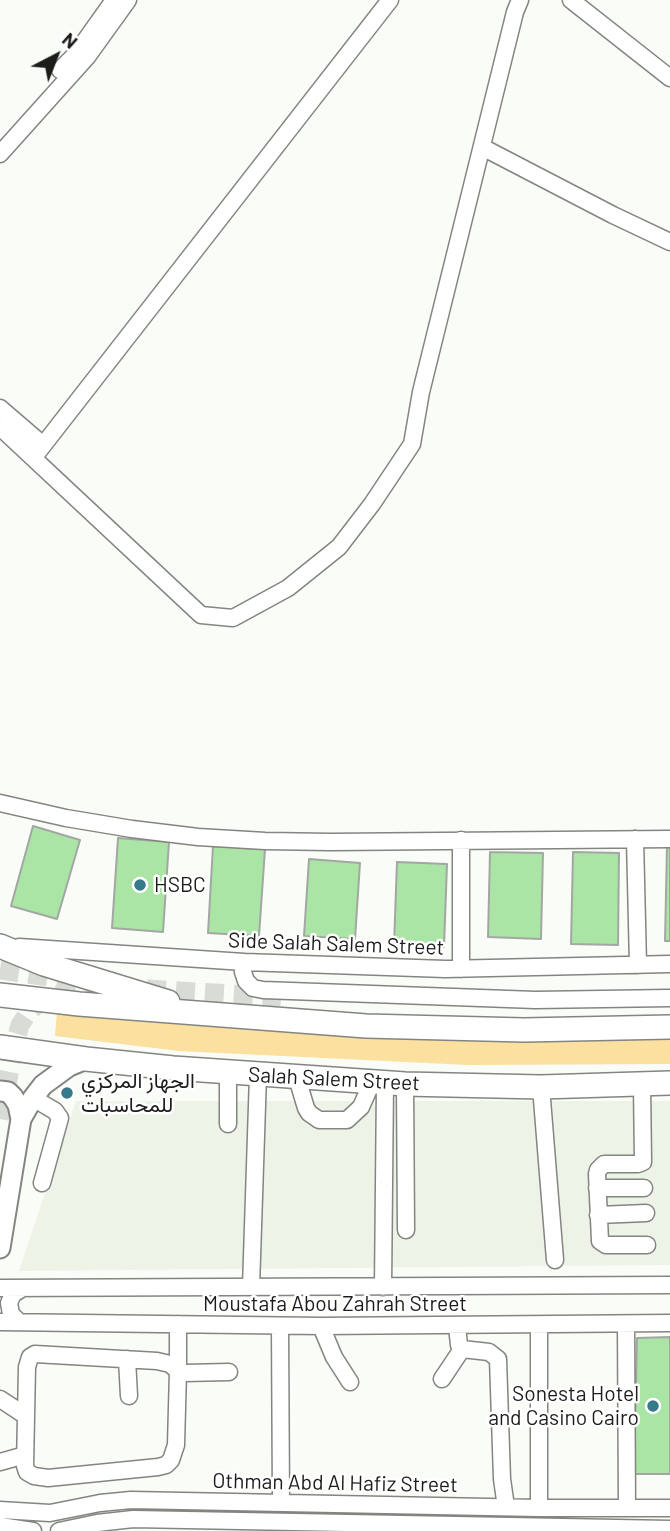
<!DOCTYPE html>
<html>
<head>
<meta charset="utf-8">
<style>
	body { margin:0 }
	#map { position:relative; width:670px; height:1531px; overflow:hidden; background:#fafcf7; font-family:Barlow,sans-serif }
	canvas { display:block }
	.north { position:absolute; left:21px; top:21px; width:70px; height:70px; -webkit-text-stroke:5px #fff; paint-order:stroke; rotate:42deg; font-size:19px; font-weight:700; line-height:28px; text-align:center; color:#1c1d1b }
	.north::after { content:''; display:block; margin:auto; width:24px; height:32px; background:#1c1d1b; clip-path:polygon(50% 0,100% 100%,50% 72%,0 100%) }
</style>
</head>
<body>
<div id="map">
<canvas width="670" height="1531"></canvas>
<div class="north">N</div>
</div>
<script>
const c = document.querySelector('canvas').getContext('2d');
c.lineJoin = 'round';
function fillPath(path, color) { c.fillStyle = color; c.fill(path, 'evenodd'); }
const poly = rows => new Path2D(rows.map(r => 'M' + r).join(''));
function stroke(path, color, width, dash) { c.strokeStyle = color; c.lineWidth = width; c.lineCap = dash ? 'butt' : 'round'; c.setLineDash(dash || []); c.stroke(path); }
function drawText(font, color, halo, rows, align = 'center') {
  c.font = font + ' Barlow,Vazirmatn,sans-serif'; c.lineWidth = 5; c.setLineDash([]); c.textBaseline = 'middle'; c.strokeStyle = halo; c.fillStyle = color; for (const [text, x, y, turn = 0] of rows) {
    c.save(); c.translate(x, y); c.rotate((+turn || 0) * Math.PI / 180); c.textAlign = isNaN(turn) ? turn : align; if (halo) c.strokeText(text, 0, 0); c.fillText(text, 0, 0); c.restore();
  }
}
fillPath(poly([
	[76,1101,670,1101,670,1265,19,1271]
]), '#eef3e7');
fillPath(poly([
	[57,1011,670,1036,670,1064,468,1065,179,1051,55,1036]
]), '#fbe09f');
const building = poly([
	[33,826,80,840,57,919,11,906,33,826],
	[118,838,169,842,163,932,112,928,118,838],
	[213,846,265,849,259,936,208,933,213,846],
	[667,847,670,847,670,941,665,941,667,847],
	[490,852,543,853,541,939,488,937,490,852],
	[573,852,619,853,618,945,571,944,573,852],
	[309,859,360,863,355,939,304,936,309,859],
	[397,862,447,864,444,947,394,945,397,862],
	[670,1337,670,1474,634,1474,637,1338,670,1337]
]);
fillPath(building, '#abe5a5');
stroke(building, '#a3a7a3', 2);
stroke(poly([
	[0,970,75,981],
	[147,989,281,997],
	[0,1119,16,1039,20,1025,28,1013,39,1003,52,996,67,993,123,992]
]), '#d9dbd6', 19, [19, 10]);
const minor = poly([
	[571,0,670,78],
	[60,70,75,55,114,0],
	[482,147,613,215,670,242],
	[0,154,87,57,128,0],
	[0,408,43,445],
	[0,427,201,615,233,618,288,588,339,547,372,504,412,444,421,392,515,12,520,0],
	[34,457,390,0],
	[0,803,66,818,132,829,198,837,265,841,331,842,670,839],
	[635,839,638,965],
	[461,840,461,969],
	[19,947,244,962,445,969,670,964],
	[244,962,243,972,246,981,253,988,263,990,535,1000,670,998],
	[297,1078,306,1108,309,1113,319,1120,347,1120,361,1107,372,1082],
	[405,1084,406,1230],
	[642,1085,643,1162,638,1164,604,1164,598,1170,597,1174,600,1241,606,1245,647,1245],
	[541,1087,555,1260],
	[33,1098,55,1111,60,1118,42,1183],
	[228,1124,228,1072],
	[597,1188,644,1188],
	[598,1215,646,1213],
	[251,1287,258,1075],
	[383,1287,385,1083],
	[0,1288,670,1285],
	[0,1322,321,1326,670,1323],
	[19,1322,11,1314,9,1303,13,1294,23,1288],
	[178,1324,178,1371,176,1445,171,1460,166,1465,158,1467,48,1478,34,1476,27,1472,25,1466,27,1367,30,1357,35,1354,157,1361,170,1364,178,1371,184,1373,229,1372],
	[626,1324,627,1508],
	[280,1326,281,1503],
	[321,1326,334,1357,350,1382],
	[457,1326,459,1345,462,1349,489,1352,498,1359,502,1479,506,1507],
	[127,1359,129,1396],
	[442,1379,462,1349],
	[0,1399,26,1416],
	[0,1462,25,1455],
	[539,1508,539,1325],
	[0,1510,50,1513,100,1503,131,1500,539,1508,670,1508],
	[0,1526,33,1531],
	[59,1531,97,1523,133,1519,670,1529]
]);
const major = poly([
	[0,1091,8,1092,13,1097,18,1105,21,1119],
	[0,1248,21,1119,33,1098,43,1085,69,1066,86,1059]
]);
const highway = poly([
	[0,946,44,964,168,1002],
	[0,995,79,1004,366,1026,524,1030,670,1027],
	[0,1047,86,1059,173,1068,405,1084,541,1087,670,1083]
]);
stroke(minor, '#838581', 19);
stroke(major, '#838581', 23);
stroke(highway, '#838581', 26);
stroke(minor, '#fff', 16);
stroke(major, '#fff', 19);
stroke(highway, '#fff', 23);
for (const [x, y, r, color] of [
	[140,885,7,"#367a89"],
	[67,1093,7,"#367a89"],
	[653,1406,7,"#367a89"]
]) { const dot = new Path2D(); dot.arc(x, y, r, 0, 2 * Math.PI); c.fillStyle = color; c.fill(dot); stroke(dot, '#fff', 2.5); }
drawText('21px', '#1c1d1b', '#fff', [
	["HSBC",154,885],
	["الجهاز المركزي",81,1081],
	["للمحاسبات",81,1105],
	["Sonesta Hotel",639,1394,"right"],
	["and Casino Cairo",639,1418,"right"]
], 'left');
drawText('21px', '#1c1d1b', '#fff', [
	["Side Salah Salem Street",336,944,2],
	["Salah Salem Street",334,1079,3],
	["Moustafa Abou Zahrah Street",335,1304],
	["Othman Abd Al Hafiz Street",335,1483,1]
]);
</script>
</body>
</html>
